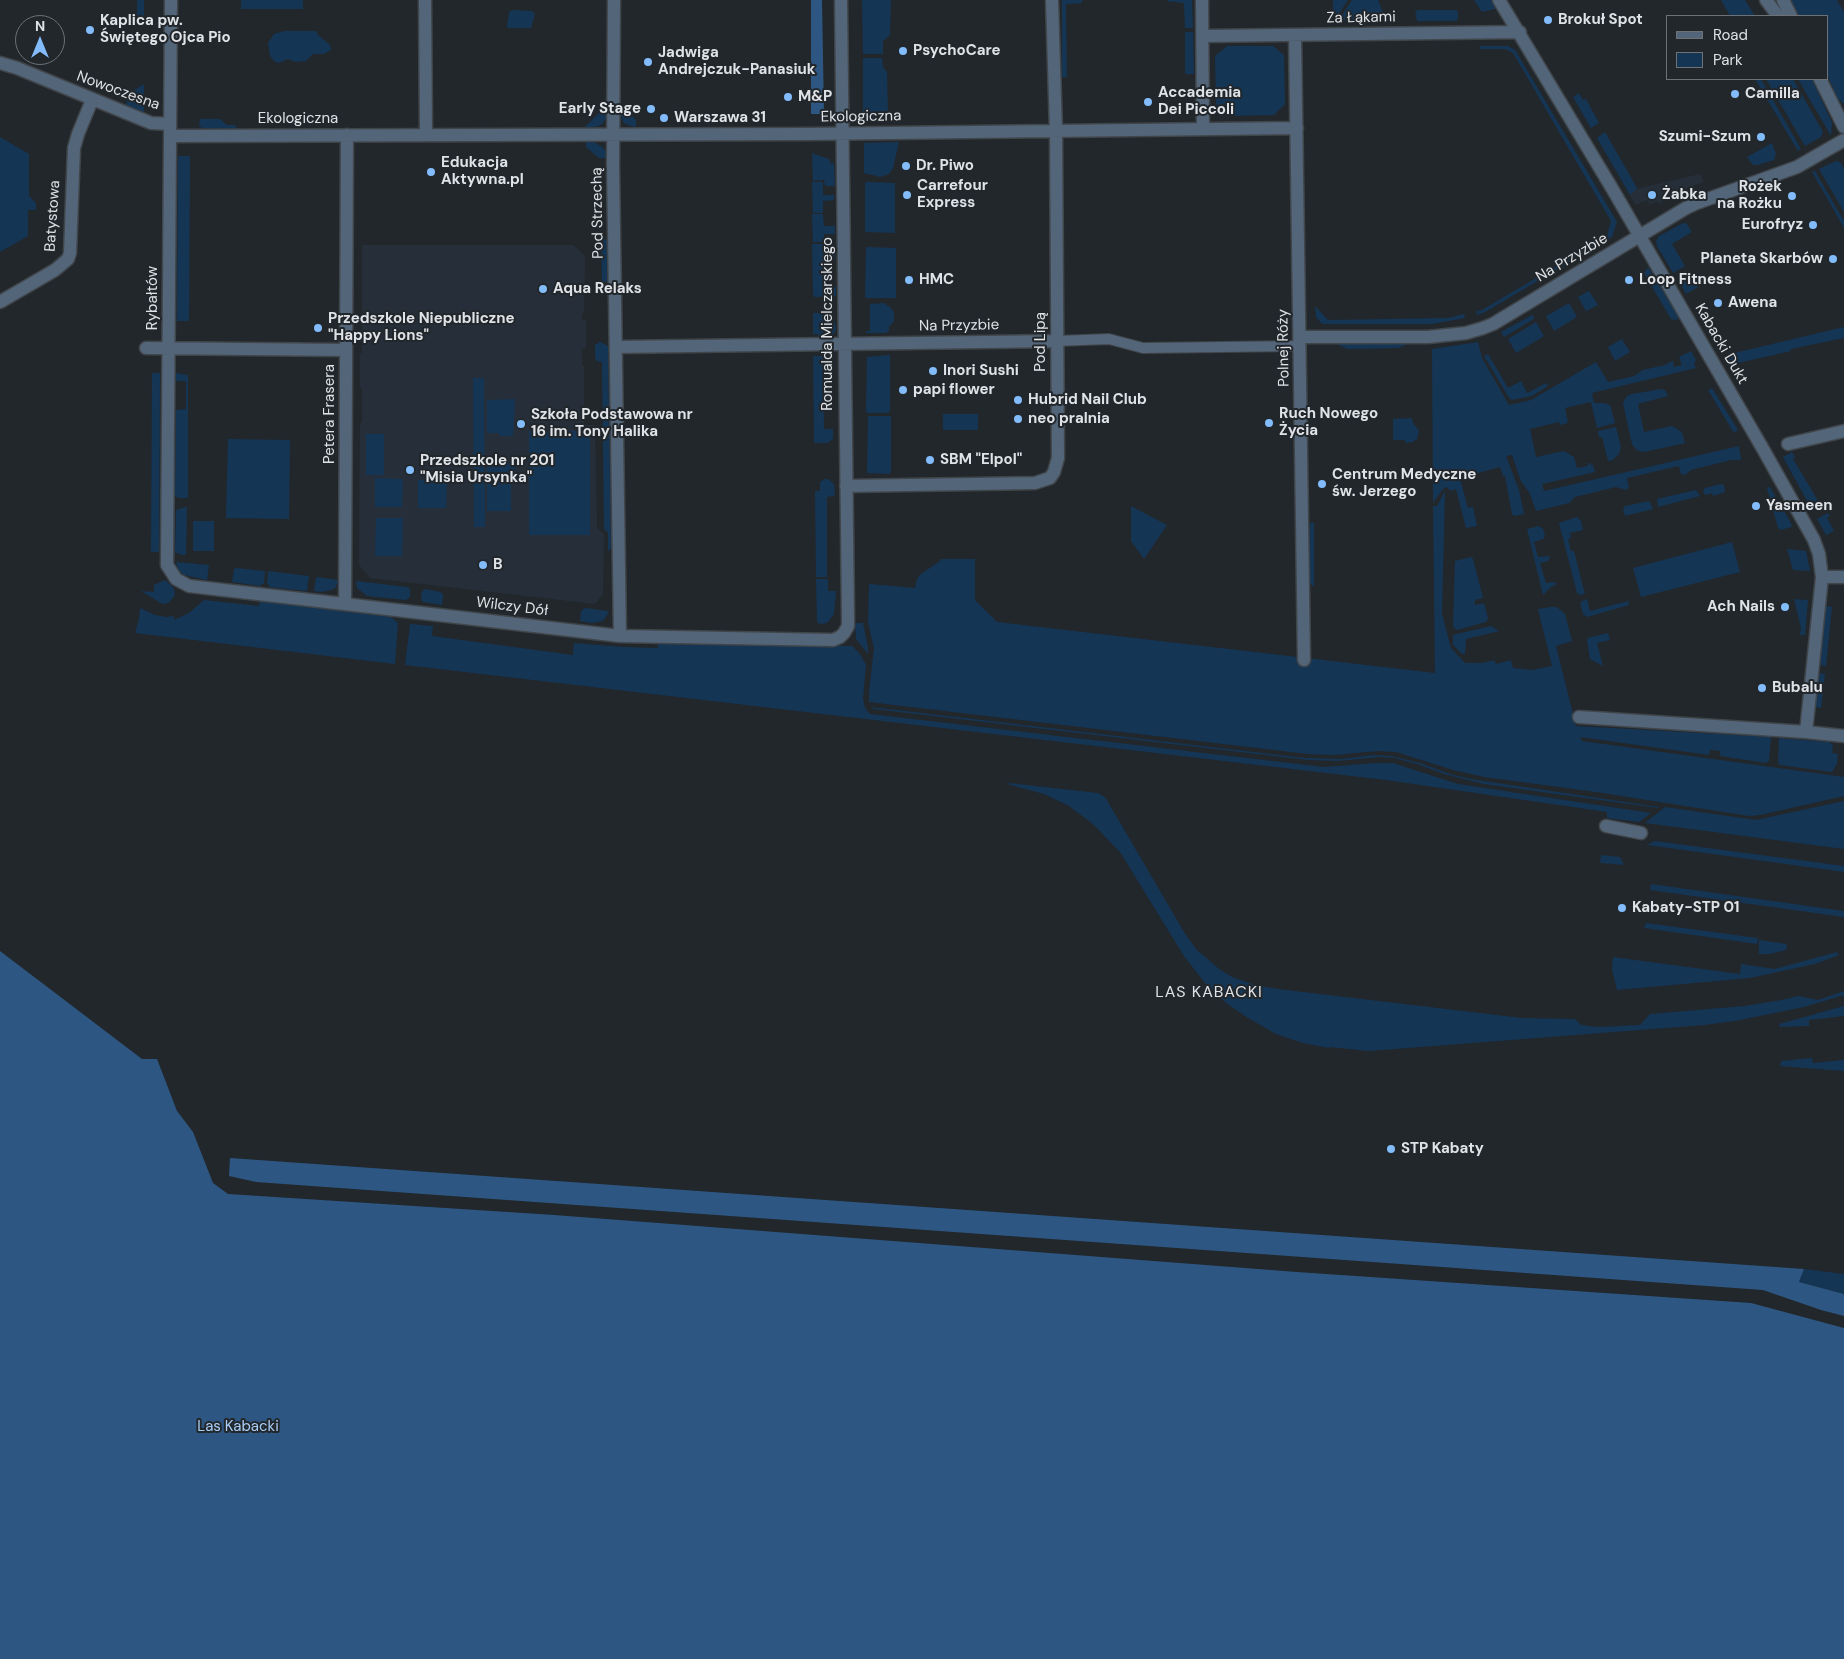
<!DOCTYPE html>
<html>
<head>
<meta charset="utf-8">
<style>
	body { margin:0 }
	#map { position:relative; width:1844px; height:1659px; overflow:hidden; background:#22272c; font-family:"DM Sans",sans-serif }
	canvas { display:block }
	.legend { position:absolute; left:1666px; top:15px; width:162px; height:65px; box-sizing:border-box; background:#22272c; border:1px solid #6e7276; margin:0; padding:6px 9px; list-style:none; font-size:15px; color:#dfe2e6 }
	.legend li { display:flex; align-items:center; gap:10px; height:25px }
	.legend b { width:25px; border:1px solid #6e7276 }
	.north { position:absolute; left:15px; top:15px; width:50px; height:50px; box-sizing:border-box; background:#22272c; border:1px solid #6e7276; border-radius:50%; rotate:0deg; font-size:14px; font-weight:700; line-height:20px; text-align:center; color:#dfe2e6 }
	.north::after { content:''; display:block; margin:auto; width:18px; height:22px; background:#82bcfa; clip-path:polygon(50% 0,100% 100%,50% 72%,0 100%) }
</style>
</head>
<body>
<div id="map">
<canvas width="1844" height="1659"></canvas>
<ul class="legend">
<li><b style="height:6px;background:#536578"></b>Road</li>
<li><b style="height:14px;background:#153555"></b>Park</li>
</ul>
<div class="north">N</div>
</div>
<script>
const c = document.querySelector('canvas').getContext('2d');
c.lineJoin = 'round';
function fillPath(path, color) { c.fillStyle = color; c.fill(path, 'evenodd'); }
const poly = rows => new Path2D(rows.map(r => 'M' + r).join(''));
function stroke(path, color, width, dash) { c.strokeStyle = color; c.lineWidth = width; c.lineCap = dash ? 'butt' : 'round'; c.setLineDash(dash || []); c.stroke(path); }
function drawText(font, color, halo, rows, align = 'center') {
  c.font = font + ' "DM Sans",sans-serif'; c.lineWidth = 4; c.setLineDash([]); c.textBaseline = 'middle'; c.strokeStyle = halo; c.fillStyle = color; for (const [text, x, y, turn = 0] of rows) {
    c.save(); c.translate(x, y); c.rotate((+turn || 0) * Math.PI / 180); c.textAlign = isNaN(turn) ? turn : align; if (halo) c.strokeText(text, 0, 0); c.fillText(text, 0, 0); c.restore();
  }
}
fillPath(poly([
	[1700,174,1704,182,1689,187,1659,204,1657,201,1650,205,1647,200,1636,205,1627,191],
	[362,245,573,245,585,256,584,313,582,313,582,320,586,320,586,348,582,349,582,366,584,366,584,425,595,425,597,528,604,534,603,594,595,604,370,578,359,565,360,424,362,421,362,389,360,388,360,354,362,352]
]), '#262f39');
fillPath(poly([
	[137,0,144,0,144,20,137,24],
	[241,0,303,0,303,9,241,9],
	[862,0,891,0,890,35,883,41,883,54,863,54],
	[1062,0,1082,0,1082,3,1066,4,1067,77,1062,77],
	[1168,0,1192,0,1193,28,1185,28,1184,3,1175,2,1175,1,1168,2],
	[1333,0,1348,0,1336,18,1333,17],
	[1352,0,1378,0,1384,15,1380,21,1340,20,1340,18],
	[1474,0,1492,0,1496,7,1495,9,1482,12],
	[1721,0,1745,0,1755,16,1730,16],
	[1791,0,1837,0,1844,12,1844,104,1838,99,1828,77,1828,16,1799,16],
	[513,10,532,11,535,14,531,28,509,28,507,27,509,12],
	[1418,10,1456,10,1458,12,1458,19,1456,21,1417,21,1415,12],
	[284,31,316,31,318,35,330,45,331,50,324,54,313,54,306,61,296,62,288,59,279,63,275,62,270,56,268,43,274,34],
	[1185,32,1193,32,1194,74,1185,74],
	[1227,46,1273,46,1284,55,1285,104,1274,115,1226,116,1216,104,1215,56],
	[1480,46,1508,46,1515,50,1617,222,1612,237,1485,312,1477,315,1476,311,1482,310,1607,236,1611,221,1513,53,1505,49,1480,49],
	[863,58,882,58,883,67,887,72,888,117,886,119,863,119],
	[1755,79,1761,79,1801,149,1798,151],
	[1766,79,1793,79,1823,132,1821,137,1805,146],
	[1798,79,1812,79,1832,123,1831,136],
	[144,84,144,115,125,107,130,93],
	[1579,93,1583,100,1586,99,1599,123,1591,128,1573,97],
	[604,108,607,108,607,117,602,124,596,127,584,128],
	[620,108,625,108,636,120,636,128,624,123,620,114],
	[200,119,220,119,227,125,236,125,235,129,202,128,199,126],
	[1605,132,1637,188,1631,194,1629,193,1597,138],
	[0,137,29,154,29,196,36,203,36,210,28,210,28,236,0,252],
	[586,142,593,142,601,146,605,150,606,158,599,158,586,147],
	[899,142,893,168,889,174,880,177,864,173,864,143],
	[1772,143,1776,154,1774,160,1758,165,1753,165,1747,157],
	[812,153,829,159,831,164,834,163,835,186,825,186,824,180,813,181],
	[178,156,190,156,189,321,177,321],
	[1836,161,1840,162,1844,168,1844,212,1819,169],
	[1815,171,1844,221,1844,228,1812,172],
	[812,182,823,182,823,195,834,195,834,200,823,201,823,213,813,213],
	[865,182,895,183,895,233,865,232],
	[812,214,823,214,824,226,835,226,835,234,824,234,824,242,813,242],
	[1683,223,1686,223,1692,232,1672,244,1685,266,1673,273,1657,246,1656,241,1659,236],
	[601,238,604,238,607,241,607,282,602,282],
	[812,244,824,244,824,251,835,251,835,257,824,258,825,287,836,287,836,296,815,297,813,295],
	[866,247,896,248,896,298,865,298],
	[1648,267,1679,318,1676,320,1671,319,1644,273],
	[1692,277,1698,287,1686,294,1680,283],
	[1589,291,1598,305,1586,311,1578,297],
	[884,303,891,308,894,313,894,321,889,327,889,331,886,333,866,333,866,331,870,331,870,304],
	[1569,303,1577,317,1554,331,1546,316],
	[1315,306,1328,320,1448,318,1464,314,1465,318,1432,324,1322,324,1316,317],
	[813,313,826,313,826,322,835,322,836,329,833,335,829,337,818,339,818,334,813,334],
	[1532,315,1533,315,1534,319,1504,337,1501,332],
	[1536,322,1544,336,1516,353,1508,339],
	[1844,327,1844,338,1791,349,1791,351,1729,365,1725,359,1730,354],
	[1622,339,1630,352,1615,361,1608,347],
	[600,342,608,346,611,548,608,552,608,533,604,529,602,362,597,361,595,358,595,345],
	[1478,342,1482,358,1509,405,1531,400,1596,362,1608,382,1634,376,1643,370,1665,365,1670,362,1673,361,1674,367,1682,365,1679,357,1691,351,1696,360,1694,365,1696,368,1592,393,1594,403,1604,403,1610,405,1615,423,1597,428,1591,402,1565,408,1568,423,1560,425,1559,422,1530,429,1536,457,1564,451,1574,457,1577,468,1588,466,1588,463,1590,463,1591,465,1593,465,1595,472,1542,484,1544,491,1739,446,1741,460,1731,460,1691,470,1685,475,1681,474,1679,466,1627,478,1629,487,1626,490,1616,487,1575,497,1569,503,1536,511,1530,494,1521,481,1512,455,1506,456,1519,490,1524,514,1515,516,1512,514,1505,476,1503,476,1500,467,1460,478,1468,508,1473,507,1477,526,1466,528,1456,489,1450,491,1447,487,1443,489,1433,503,1432,349],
	[1411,343,1398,348,1347,349,1337,344],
	[1488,354,1508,388,1521,381,1527,393,1546,383,1548,386,1532,396,1512,400,1509,398,1484,356],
	[890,355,890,411,888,413,868,413,866,412,867,357],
	[813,356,823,356,824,429,833,429,833,439,827,443,814,443],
	[152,373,160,373,159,552,151,552],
	[176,373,188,375,188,498,178,498,175,496,176,410,186,409,186,381,176,381],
	[473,378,484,378,485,527,474,527],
	[1712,388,1738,430,1734,433,1708,390],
	[1662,389,1666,391,1668,396,1638,404,1644,432,1672,426,1682,432,1685,443,1649,451,1642,452,1637,450,1633,446,1631,440,1623,403,1627,396,1632,394],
	[515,399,513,436,499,436,499,433,487,433,487,400],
	[943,414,978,414,978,430,943,430],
	[868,416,891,416,891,472,889,474,867,473],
	[1412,418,1413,423,1419,431,1417,439,1413,442,1405,443,1405,440,1393,440,1393,419],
	[1616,427,1621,447,1619,454,1613,460,1608,461,1602,437,1599,437,1598,431],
	[529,431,590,431,590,535,529,535],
	[366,434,384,434,384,475,366,475],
	[228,439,290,440,289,519,226,518],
	[1792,452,1795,457,1793,459,1820,504,1811,508,1783,457],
	[487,463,515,463,515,476,511,480,511,511,487,511],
	[375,478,403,479,402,507,375,507],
	[825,479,828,479,834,484,835,495,833,496,827,497,827,577,816,577,815,491,820,491,820,482],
	[418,480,447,481,446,508,418,508],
	[1721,484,1724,485,1725,492,1713,496,1712,493,1705,495,1703,491,1705,488],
	[1770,487,1792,525,1791,527,1781,530,1778,528,1767,488],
	[1696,490,1700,496,1658,507,1657,499],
	[1445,491,1442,614,1451,648,1465,663,1482,663,1494,660,1496,664,1511,660,1513,668,1532,670,1552,666,1538,609,1551,607,1557,607,1565,614,1572,641,1556,646,1576,726,1771,737,1769,761,1766,763,1720,756,1720,751,1710,750,1709,755,1580,737,1582,741,1844,777,1844,796,1760,815,1749,816,1596,792,1484,777,1453,770,1396,752,1378,751,1334,755,1308,754,869,702,869,692,874,648,868,623,869,584,915,588,917,579,921,574,940,561,941,559,975,559,975,600,997,622,1435,673,1433,506,1437,506],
	[1649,501,1653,509,1625,516,1623,509,1625,506],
	[1131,506,1167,525,1144,559,1131,541],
	[186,507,187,507,186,555,181,555,178,553,175,553,176,510],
	[1828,513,1830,516,1827,518,1834,531,1826,535,1817,519],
	[1577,517,1581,521,1583,530,1570,533,1571,538,1568,539,1571,551,1574,551,1582,583,1585,594,1580,595,1577,593,1559,523],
	[376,518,403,518,402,556,375,556],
	[193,521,214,521,214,551,193,551],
	[1310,523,1314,523,1314,587,1310,583],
	[1539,526,1543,529,1545,536,1543,539,1534,542,1538,557,1549,556,1550,557,1548,561,1540,563,1546,583,1554,582,1557,584,1551,587,1543,595,1527,529],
	[1732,542,1740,572,1641,597,1633,568],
	[1787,549,1806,551,1810,571,1793,570],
	[1471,557,1473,559,1483,598,1475,600,1475,605,1484,603,1488,618,1486,622,1457,630,1453,627,1455,561],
	[176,562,209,565,207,580,184,575,179,571],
	[236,568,265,571,264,584,261,584,261,586,232,582,234,569],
	[268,571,309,576,307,591,269,587,269,585,267,584],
	[316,577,339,580,335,588,331,590,321,592,314,591],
	[816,579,828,579,828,591,836,591,834,614,827,623,820,624,817,622],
	[165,580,173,587,175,592,174,597,168,603,163,604,159,602,141,591,154,592,154,585],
	[356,581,407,587,410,589,410,597,406,600,367,596,357,588],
	[425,589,441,592,443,595,442,605,423,602,421,598,422,592],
	[1587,599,1590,611,1628,601,1629,605,1587,617,1583,614,1580,602],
	[1794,599,1808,600,1805,635,1800,635,1801,628],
	[204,600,259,606,260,601,391,617,398,623,395,664,135,633,139,619,140,608,155,615,166,617,174,616,174,620,189,613],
	[1826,606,1832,607,1826,666,1820,665],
	[585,608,608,611,609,612,603,621,592,623,580,621,581,611],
	[855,623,863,623,868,648,868,654,856,639],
	[410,624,433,626,432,636,573,655,574,643,623,647,658,648,658,644,852,646,860,654,866,665,863,698,865,708,870,714,1324,767,1375,763,1393,763,1458,784,1651,813,1639,822,1607,818,1607,812,1386,780,405,665],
	[1491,626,1499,631,1466,639,1465,654,1462,654,1453,645,1453,635],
	[1608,633,1610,640,1597,643,1603,666,1601,665,1590,659,1587,640,1588,638],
	[1819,673,1825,674,1821,708,1815,707],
	[871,707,1305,758,1341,759,1374,755,1391,756,1420,763,1453,775,1477,780,1659,807,1658,808,1484,784,1444,774,1417,764,1394,758,1378,757,1339,761,1308,760,874,709],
	[1779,738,1829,742,1833,745,1832,753,1838,754,1837,764,1832,772,1780,765,1778,763],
	[1009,783,1098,793,1105,797,1184,932,1196,949,1219,969,1232,977,1255,985,1278,989,1522,1018,1575,1019,1581,1025,1598,1027,1640,1025,1650,1014,1745,1006,1781,1000,1799,996,1818,1000,1844,991,1844,995,1804,1007,1735,1021,1704,1025,1369,1051,1330,1047,1329,1048,1303,1043,1276,1034,1248,1018,1226,1003,1205,983,1184,956,1120,852,1093,824,1069,806,1044,794,1007,784],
	[1844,801,1844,849,1645,823,1665,807,1756,820],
	[1655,841,1844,866,1844,872,1647,845],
	[1601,855,1620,857,1624,865,1600,863],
	[1651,884,1844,911,1844,917,1650,890],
	[1646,923,1758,938,1757,944,1644,928],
	[1759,940,1787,944,1786,950,1770,954,1759,954],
	[1837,952,1839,955,1815,964,1750,978,1617,990,1612,969,1613,957,1740,974,1741,964,1775,969],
	[1844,1006,1844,1016,1809,1020,1809,1026,1780,1027,1779,1024],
	[1812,1058,1813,1063,1844,1060,1844,1071,1780,1066,1781,1061],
	[1804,1269,1844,1274,1844,1294,1799,1282]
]), '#153555');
fillPath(poly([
	[811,0,822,0,824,114,811,114],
	[0,951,142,1059,157,1059,177,1111,193,1132,213,1183,228,1194,554,1215,1297,1272,1751,1303,1844,1328,1844,1659,0,1659],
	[230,1158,1804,1269,1799,1282,1844,1294,1844,1316,1821,1310,1763,1290,256,1182,229,1176]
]), '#2d5782');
const pedestrian = poly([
	[1057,341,1109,339,1143,348,1300,346]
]);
const minor = poly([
	[171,0,167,565,176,579,189,586,620,636,833,640,840,637,844,633,848,626,848,615,841,0],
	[425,0,426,134],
	[614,0,613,164,620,636],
	[1202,0,1203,129],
	[1499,0,1613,190,1763,449,1814,540,1819,554,1822,577,1806,732],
	[1766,0,1778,16],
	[1783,0,1791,16],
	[1295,35,1304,660],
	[1203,36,1520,32],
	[0,63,17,68,151,123,170,124],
	[1820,79,1844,127],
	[170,136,809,134,1297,128],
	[0,302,55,270,68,259,70,253,74,148,78,134,92,100],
	[1300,337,1428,337,1466,333,1483,328,1493,324,1686,208,1697,203,1797,167,1844,140],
	[617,347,1057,341],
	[146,348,346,350],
	[1788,444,1844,431],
	[846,486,1035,483,1050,478,1054,472,1058,458,1056,131,1052,0],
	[1822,577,1844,577],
	[345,604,347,135],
	[1579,717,1806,732,1844,736],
	[1606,826,1641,833]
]);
stroke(pedestrian, '#40454a', 12);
stroke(minor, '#40454a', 15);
stroke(pedestrian, '#536578', 10);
stroke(minor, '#536578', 12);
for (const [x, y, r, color] of [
	[1548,20,5,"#82bcfa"],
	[90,30,5,"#82bcfa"],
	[903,51,5,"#82bcfa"],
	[648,62,5,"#82bcfa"],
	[1735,94,5,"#82bcfa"],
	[788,97,5,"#82bcfa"],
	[1148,102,5,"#82bcfa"],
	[651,109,5,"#82bcfa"],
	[664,118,5,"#82bcfa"],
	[1761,137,5,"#82bcfa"],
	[906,166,5,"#82bcfa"],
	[431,172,5,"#82bcfa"],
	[907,195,5,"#82bcfa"],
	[1652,195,5,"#82bcfa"],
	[1792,196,5,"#82bcfa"],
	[1813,225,5,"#82bcfa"],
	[1833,259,5,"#82bcfa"],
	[909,280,5,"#82bcfa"],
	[1629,280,5,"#82bcfa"],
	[543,289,5,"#82bcfa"],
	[1718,303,5,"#82bcfa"],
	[318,328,5,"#82bcfa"],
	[933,371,5,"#82bcfa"],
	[903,390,5,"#82bcfa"],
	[1018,400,5,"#82bcfa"],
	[1018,419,5,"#82bcfa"],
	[1269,423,5,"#82bcfa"],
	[521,424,5,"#82bcfa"],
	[930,460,5,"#82bcfa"],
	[410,470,5,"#82bcfa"],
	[1322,484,5,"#82bcfa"],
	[1756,506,5,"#82bcfa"],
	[483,565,5,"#82bcfa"],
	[1785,607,5,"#82bcfa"],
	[1762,688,5,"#82bcfa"],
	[1622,908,5,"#82bcfa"],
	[1391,1149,5,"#82bcfa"]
]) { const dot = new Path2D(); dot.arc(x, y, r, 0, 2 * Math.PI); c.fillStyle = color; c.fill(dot); stroke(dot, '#22272c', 2); }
drawText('15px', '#dfe2e6', '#22272c', [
	["Za Łąkami",1361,18,-1],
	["Nowoczesna",118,91,20],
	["Ekologiczna",861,117,-1],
	["Ekologiczna",298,119],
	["Pod Strzechą",598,213,-91],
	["Batystowa",53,216,-86],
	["Na Przyzbie",1572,258,-31],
	["Rybałtów",153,298,-90],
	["Romualda Mielczarskiego",828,324,-90],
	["Na Przyzbie",959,326,-1],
	["Pod Lipą",1041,342,-90],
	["Kabacki Dukt",1721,344,60],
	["Polnej Róży",1284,348,-91],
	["Petera Frasera",330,414,-90],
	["Wilczy Dół",512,607,7]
]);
drawText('bold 15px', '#dfe2e6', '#22272c', [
	["Brokuł Spot",1558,20],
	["Kaplica pw.",100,21],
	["Świętego Ojca Pio",100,38],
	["PsychoCare",913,51],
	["Jadwiga",658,53],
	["Andrejczuk-Panasiuk",658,70],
	["Accademia",1158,93],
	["Dei Piccoli",1158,110],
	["Camilla",1745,94],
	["M&P",798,97],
	["Early Stage",641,109,"right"],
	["Warszawa 31",674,118],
	["Szumi-Szum",1751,137,"right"],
	["Edukacja",441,163],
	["Aktywna.pl",441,180],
	["Dr. Piwo",916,166],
	["Carrefour",917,186],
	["Express",917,203],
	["Rożek",1782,187,"right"],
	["na Rożku",1782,204,"right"],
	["Żabka",1662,195],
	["Eurofryz",1803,225,"right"],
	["Planeta Skarbów",1823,259,"right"],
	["HMC",919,280],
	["Loop Fitness",1639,280],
	["Aqua Relaks",553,289],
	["Awena",1728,303],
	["Przedszkole Niepubliczne",328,319],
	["\"Happy Lions\"",328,336],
	["Inori Sushi",943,371],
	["papi flower",913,390],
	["Hubrid Nail Club",1028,400],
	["Ruch Nowego",1279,414],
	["Życia",1279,431],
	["Szkoła Podstawowa nr",531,415],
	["16 im. Tony Halika",531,432],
	["neo pralnia",1028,419],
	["SBM \"Elpol\"",940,460],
	["Przedszkole nr 201",420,461],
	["\"Misia Ursynka\"",420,478],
	["Centrum Medyczne",1332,475],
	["św. Jerzego",1332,492],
	["Yasmeen",1766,506],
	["B",493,565],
	["Ach Nails",1775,607,"right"],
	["Bubalu",1772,688],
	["Kabaty-STP 01",1632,908],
	["STP Kabaty",1401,1149]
], 'left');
drawText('15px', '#aacff8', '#22272c', [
	["Las Kabacki",238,1427]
]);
c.letterSpacing = '1px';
drawText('16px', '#dfe2e6', '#22272c', [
	["LAS KABACKI",1209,993]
]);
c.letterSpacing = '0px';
</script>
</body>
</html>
